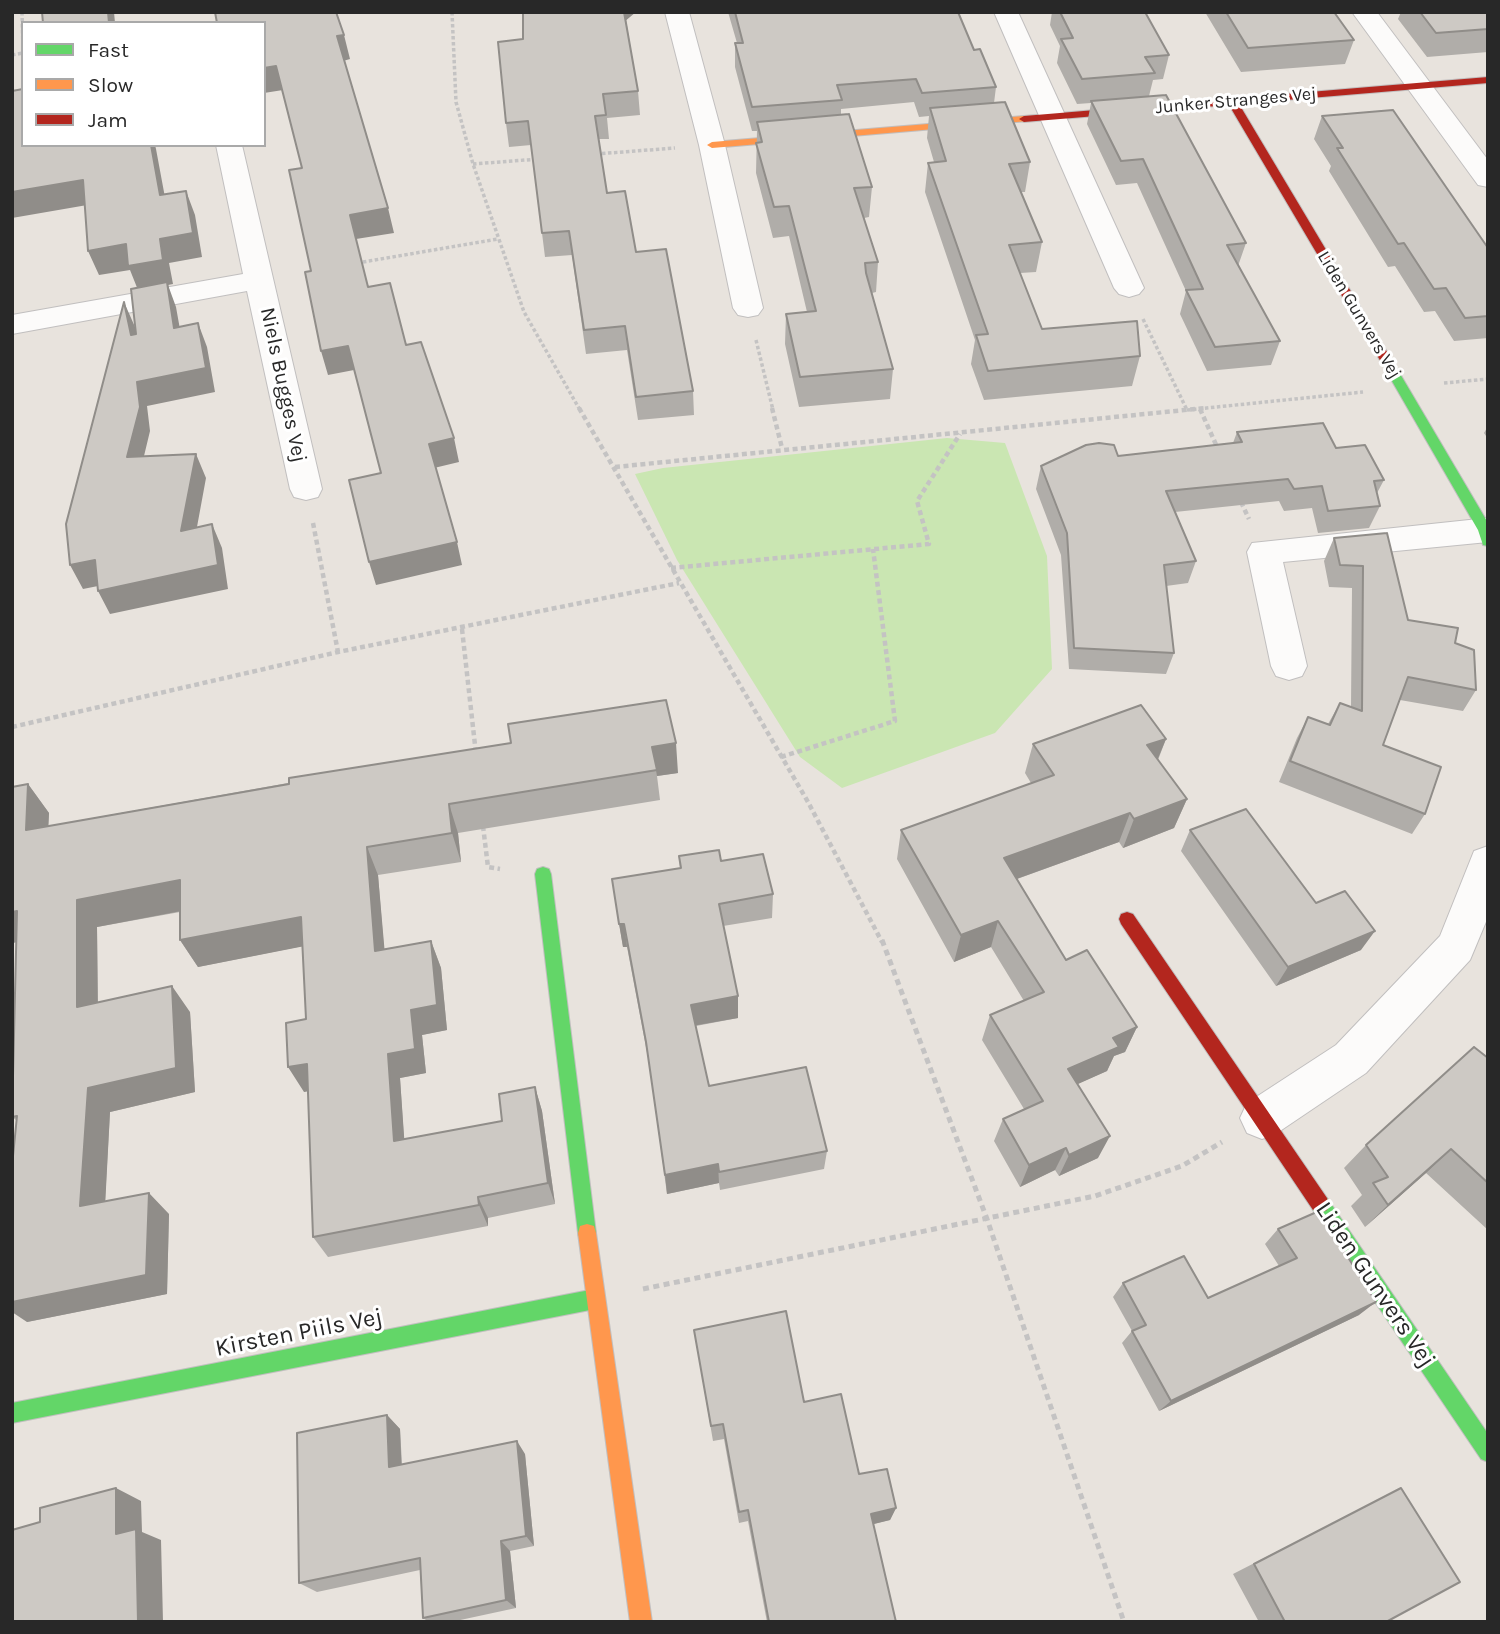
<!DOCTYPE html>
<html>
<head>
<meta charset="utf-8">
<style>
	body { margin:0 }
	#map { position:relative; width:1500px; height:1634px; overflow:hidden; background:#e8e3dd; font-family:Karla,sans-serif }
	canvas { display:block }
	.frame { position:absolute; inset:0; border:14px solid #282828; pointer-events:none }
	.legend { position:absolute; left:21px; top:21px; width:245px; height:126px; box-sizing:border-box; background:#fff; border:2px solid #a9a9a9; margin:0; padding:9px 12px; list-style:none; font-size:21px; color:#282828 }
	.legend li { display:flex; align-items:center; gap:14px; height:35px }
	.legend b { width:35px; border:2px solid #a9a9a9 }
</style>
</head>
<body>
<div id="map">
<canvas width="1500" height="1634"></canvas>
<div class="frame"></div>
<ul class="legend">
<li><b style="height:9px;background:#63d668"></b>Fast</li>
<li><b style="height:9px;background:#ff974d"></b>Slow</li>
<li><b style="height:9px;background:#b3261e"></b>Jam</li>
</ul>
</div>
<script>
const c = document.querySelector('canvas').getContext('2d');
c.lineJoin = 'round';
function fillPath(path, color) { c.fillStyle = color; c.fill(path, 'evenodd'); }
const poly = rows => new Path2D(rows.map(r => 'M' + r).join(''));
function stroke(path, color, width, dash) { c.strokeStyle = color; c.lineWidth = width; c.lineCap = dash ? 'butt' : 'round'; c.setLineDash(dash || []); c.stroke(path); }
function drawText(font, color, halo, rows, align = 'center') {
  c.font = font + ' Karla,sans-serif'; c.lineWidth = 6; c.setLineDash([]); c.textBaseline = 'middle'; c.strokeStyle = halo; c.fillStyle = color; for (const [text, x, y, turn = 0] of rows) {
    c.save(); c.translate(x, y); c.rotate((+turn || 0) * Math.PI / 180); c.textAlign = isNaN(turn) ? turn : align; if (halo) c.strokeText(text, 0, 0); c.fillText(text, 0, 0); c.restore();
  }
}
fillPath(poly([
	[947,438,1005,443,1047,556,1052,669,995,733,842,788,800,757,677,560,635,474,663,468]
]), '#cae6b2');
const street = poly([
	[665,12,689,12,725,145,763,308,758,315,748,317,738,315,733,308,699,145,665,12],
	[994,12,1018,12,1144,288,1139,294,1129,297,1119,294,1114,288,994,12],
	[1352,12,1377,12,1488,160,1488,187,1478,185,1352,12],
	[216,145,242,145,322,489,318,497,306,500,294,497,290,489,247,291,12,334,12,315,243,274,216,145],
	[1488,518,1488,542,1283,562,1307,666,1302,676,1289,680,1276,676,1271,666,1247,552,1252,543,1488,518],
	[1488,846,1488,917,1470,960,1366,1073,1277,1133,1262,1139,1247,1133,1240,1118,1247,1103,1336,1045,1440,936,1474,851,1488,846]
]);
const fast = poly([
	[1387,358,1393,362,1488,523,1488,546,1483,545,1478,530,1381,362,1387,358],
	[543,867,549,869,551,874,596,1233,594,1240,587,1242,580,1240,578,1233,535,874,537,869,543,867],
	[1320,1195,1327,1198,1488,1434,1488,1462,1481,1459,1313,1210,1311,1204,1313,1198,1320,1195],
	[595,1289,602,1292,605,1299,602,1306,595,1309,12,1423,12,1403,595,1289]
]);
const slow = poly([
	[1024,116,1029,119,1028,121,712,148,707,145,712,142,1024,116],
	[587,1224,594,1226,596,1233,652,1622,630,1622,578,1233,580,1226,587,1224]
]);
const jam = poly([
	[1488,77,1488,83,1239,104,1393,362,1387,366,1381,362,1229,105,1024,122,1019,119,1024,116,1488,77],
	[1127,912,1133,914,1327,1198,1329,1204,1327,1210,1320,1213,1313,1210,1121,924,1119,919,1121,914,1127,912]
]);
stroke(street, '#c1bfbf', 2);
stroke(fast, '#c1bfbf', 2);
stroke(slow, '#c1bfbf', 2);
stroke(jam, '#c1bfbf', 2);
stroke(poly([
	[22,12,23,49],
	[452,12,456,102,473,164,524,312,580,410],
	[12,55,23,53],
	[596,154,675,148],
	[473,164,539,159],
	[357,263,498,239],
	[1143,319,1187,410],
	[756,340,773,410],
	[1444,383,1488,379],
	[1187,410,1363,392]
]), '#c4c3c3', 3.5, [3.5, 2.5]);
stroke(poly([
	[579,408,808,802,882,942],
	[772,408,782,448],
	[1200,409,1218,449],
	[615,467,1205,408],
	[1241,502,1249,519],
	[313,523,338,652],
	[671,568,929,544,917,501,960,434],
	[462,629,476,754],
	[12,727,338,652,679,583],
	[781,757,895,721,873,549],
	[483,826,488,867,500,869]
]), '#c4c3c3', 4.5, [5, 3.5]);
stroke(poly([
	[882,940,987,1219,1124,1622],
	[643,1289,1095,1196,1182,1166,1222,1142]
]), '#c4c3c3', 5, [6, 4.5]);
fillPath(street, '#fcfbfa');
fillPath(fast, '#63d668');
fillPath(slow, '#ff974d');
fillPath(jam, '#b3261e');
fillPath(poly([
	[728,12,958,12,974,50,996,87,994,103,1030,162,1025,192,1021,192,1042,242,1036,272,1020,273,1042,329,1140,356,1132,386,984,400,971,364,975,340,925,192,928,163,934,162,927,138,929,116,919,117,914,102,841,109,841,115,872,187,869,217,864,218,878,262,876,292,872,293,893,369,890,399,799,407,785,344,786,314,807,312,789,236,773,238,756,173,757,131,752,131,735,67,735,43,737,43],
	[1052,12,1145,12,1169,55,1163,79,1153,80,1149,96,1246,243,1238,266,1280,341,1271,365,1207,371,1180,314,1186,291,1137,183,1116,185,1087,124,1091,103,1077,104,1057,63,1060,46,1050,25],
	[1205,12,1334,12,1354,40,1345,64,1241,72],
	[1401,12,1488,12,1488,52,1427,57,1398,19],
	[626,20,638,91,640,115,607,118,609,139,599,139,607,193,636,252,693,391,694,415,638,420,627,350,586,354,572,255,545,257,531,145,509,147,506,123,523,39],
	[1322,116,1488,248,1488,338,1454,341,1435,311,1424,312,1395,266,1388,267,1329,171,1331,166,1314,139],
	[1488,426,1488,439,1484,433],
	[1237,432,1336,448,1384,480,1377,493,1380,506,1369,528,1318,533,1312,508,1284,511,1279,501,1175,512,1196,561,1188,583,1166,586,1174,653,1166,674,1069,669,1061,555,1036,489,1041,466,1118,456,1233,443],
	[1387,533,1408,620,1455,643,1476,690,1463,711,1400,700,1383,745,1425,814,1412,834,1279,782,1297,738,1308,717,1328,724,1340,703,1351,707,1352,588,1329,587,1324,561,1334,538],
	[1166,739,1158,760,1187,799,1174,828,1123,848,1119,842,1017,879,1066,960,1137,1027,1125,1052,1114,1056,1107,1071,1077,1084,1098,1158,1059,1176,1055,1170,1020,1187,994,1141,1003,1119,1024,1109,982,1040,990,1015,1024,1001,991,947,954,962,897,859,901,830,1031,783,1025,773,1033,744],
	[511,743,678,773,657,776,660,800,458,833,461,862,378,875,384,949,431,941,441,968,447,1030,422,1035,426,1073,400,1078,404,1139,502,1121,535,1087,542,1111,555,1204,488,1218,488,1226,328,1257,313,1237,308,1091,304,1092,306,1019,303,946,198,967,180,940,180,912,97,927,98,1002,190,1012,195,1092,110,1112,105,1201,169,1214,167,1294,27,1322,16,1120,12,1117,17,942,12,943,12,787,28,784,49,813,48,826],
	[1190,830,1316,903,1361,950,1276,986,1181,851],
	[679,856,721,861,773,894,772,918,723,926,738,996,738,1018,696,1026,709,1086,827,1151,824,1169,720,1190,719,1183,667,1194,649,1063,627,947,623,947,612,879,680,868],
	[1488,1058,1488,1230,1426,1173,1365,1227,1351,1206,1362,1195,1344,1168,1366,1145],
	[1278,1229,1359,1315,1159,1411,1122,1343,1132,1331,1113,1297,1123,1283,1208,1298,1279,1266,1265,1244],
	[694,1330,804,1402,859,1474,896,1508,890,1520,873,1524,896,1622,767,1622,748,1521,739,1523,724,1439,713,1441],
	[387,1415,400,1429,402,1464,525,1454,534,1546,510,1551,516,1608,451,1622,429,1622,423,1618,420,1570,317,1592,299,1583],
	[1401,1488,1386,1622,1259,1622,1233,1574]
]), '#b0ada9');
fillPath(poly([
	[108,12,114,12,115,23,109,23],
	[623,12,636,12,624,22],
	[344,35,350,59,343,61,337,36],
	[276,66,283,90,264,93,264,68],
	[151,145,155,145,156,149,169,219,160,195],
	[83,180,93,204,12,218,12,192],
	[186,191,195,215,202,257,169,263,173,284,168,285,176,307,184,352,138,290,130,270,99,275,88,251],
	[388,208,394,233,356,239,350,215],
	[124,302,135,327,141,359,131,335],
	[198,323,207,347,215,392,147,406,150,431,138,481,127,457,137,382],
	[348,346,354,370,328,375,321,351],
	[454,438,459,462,434,468,429,444],
	[196,454,206,478,192,554,181,531],
	[212,524,222,548,228,589,110,614,98,591],
	[457,542,462,565,376,585,369,562],
	[95,560,108,584,83,589,70,565],
	[1166,739,1154,768,1147,745],
	[676,743,678,773,657,776,652,747],
	[28,784,49,813,47,859,26,830],
	[1187,799,1174,828,1123,848,1134,819],
	[449,804,458,833,461,862,452,833],
	[1130,813,1119,842,997,886,1004,858],
	[367,847,378,875,387,978,375,951],
	[180,880,197,908,97,927,98,1033,77,1007,77,900],
	[17,911,40,938,12,943,12,912],
	[301,917,315,944,198,967,180,940],
	[998,921,991,947,954,962,961,935],
	[619,924,624,924,627,947,623,947],
	[1375,931,1361,950,1276,986,1288,967],
	[431,941,441,968,447,1030,422,1035,426,1073,400,1078,406,1164,394,1141,388,1054,411,1010],
	[172,986,190,1012,195,1092,110,1112,104,1226,80,1206,88,1088],
	[738,996,738,1018,692,1026,691,1005],
	[1137,1027,1125,1052,1114,1056,1107,1071,1058,1093,1068,1069,1113,1038],
	[307,1064,322,1088,304,1092,288,1067],
	[535,1087,542,1111,555,1204,548,1183],
	[1110,1136,1098,1158,1059,1176,1069,1155],
	[1066,1148,1055,1170,1020,1187,1029,1165],
	[1451,1149,1426,1173,1365,1227,1388,1205],
	[718,1164,719,1183,667,1194,665,1175],
	[149,1193,169,1214,167,1294,27,1322,12,1312,12,1302],
	[478,1197,488,1218,488,1226,479,1205],
	[1376,1302,1359,1315,1159,1411,1171,1401],
	[387,1415,400,1429,402,1479,389,1467],
	[517,1441,525,1454,534,1546,526,1536],
	[116,1488,141,1501,142,1532,161,1540,163,1622,138,1622,116,1534],
	[896,1508,890,1520,866,1526,871,1514],
	[501,1541,510,1551,516,1608,506,1600]
]), '#908d89');
const building = poly([
	[42,12,108,12,109,23,43,23,42,12],
	[215,12,336,12,344,35,337,36,388,208,350,215,368,287,390,283,406,345,421,342,454,438,429,444,457,542,369,562,349,480,381,473,348,346,321,351,305,272,311,271,289,170,302,168,276,66,264,68,264,23,217,23,215,12],
	[523,12,624,12,638,91,603,94,606,115,595,116,607,193,625,191,636,252,666,249,693,391,636,397,625,326,584,330,569,231,542,233,528,121,506,123,498,42,523,39,523,12],
	[735,12,958,12,974,50,980,49,996,87,922,93,916,79,837,85,842,100,752,107,735,43,743,43,735,12],
	[1060,12,1145,12,1169,55,1145,57,1155,73,1082,79,1061,39,1073,38,1060,12],
	[1226,12,1334,12,1354,40,1248,48,1226,12],
	[1420,12,1488,12,1488,29,1436,33,1420,12],
	[23,89,23,145,151,145,160,195,186,191,193,233,160,239,163,260,128,266,126,244,88,251,83,180,12,192,12,91,23,89],
	[1166,95,1246,243,1227,245,1280,341,1215,347,1186,290,1203,289,1143,159,1121,161,1091,101,1166,95],
	[1005,102,1030,162,1009,164,1042,242,1009,245,1042,329,1137,321,1140,356,988,371,976,335,988,334,928,163,946,161,930,108,1005,102],
	[1393,110,1488,248,1488,316,1465,318,1446,288,1434,289,1404,243,1398,244,1337,148,1343,148,1322,116,1393,110],
	[849,114,872,187,854,188,878,262,865,263,866,273,893,369,800,377,786,314,816,311,789,206,774,207,756,143,762,142,757,122,849,114],
	[167,282,174,328,198,323,206,368,137,382,140,407,127,457,196,454,181,531,212,524,218,565,98,591,95,560,70,565,66,524,124,302,131,335,136,334,131,289,167,282],
	[1323,423,1336,448,1365,445,1384,480,1374,481,1380,506,1328,511,1322,486,1294,489,1288,479,1166,491,1196,561,1164,565,1174,653,1074,648,1067,533,1041,466,1086,445,1099,443,1114,445,1118,456,1242,442,1237,432,1323,423],
	[1387,533,1408,620,1458,628,1455,643,1474,650,1476,690,1408,677,1383,745,1441,767,1425,814,1290,761,1308,717,1330,725,1340,703,1362,711,1363,566,1340,565,1334,538,1387,533],
	[666,700,676,743,652,747,657,770,449,804,452,833,367,847,375,951,431,941,437,1005,411,1010,415,1049,388,1054,394,1141,502,1121,499,1094,535,1087,548,1183,478,1197,479,1205,313,1237,307,1064,288,1067,286,1023,306,1019,301,917,180,940,180,880,77,900,77,1007,172,986,176,1068,88,1088,80,1206,149,1193,146,1275,12,1302,12,1166,17,1116,12,1117,17,911,12,912,12,787,28,784,26,830,289,784,289,778,511,743,508,724,666,700],
	[1141,705,1166,739,1147,745,1187,799,1134,819,1130,813,1004,858,1066,960,1087,950,1137,1027,1113,1038,1119,1047,1068,1069,1110,1136,1069,1155,1066,1148,1029,1165,1003,1119,1043,1101,990,1015,1044,992,998,921,961,935,901,830,1054,775,1033,744,1141,705],
	[1246,809,1316,903,1345,891,1375,931,1288,967,1190,830,1246,809],
	[719,850,721,861,763,854,773,894,719,904,738,996,691,1005,709,1086,806,1067,827,1151,719,1172,718,1164,665,1175,646,1042,624,924,619,924,612,879,681,868,679,856,719,850],
	[1474,1047,1488,1058,1488,1183,1451,1149,1388,1205,1373,1183,1388,1177,1366,1145,1474,1047],
	[1319,1211,1376,1302,1171,1401,1132,1331,1146,1325,1123,1283,1184,1256,1208,1298,1297,1258,1278,1229,1319,1211],
	[786,1311,804,1402,841,1394,859,1474,887,1469,896,1508,871,1514,896,1622,769,1622,748,1510,739,1512,723,1424,711,1426,694,1330,786,1311],
	[387,1415,389,1467,517,1441,526,1536,501,1541,506,1600,423,1618,420,1558,299,1583,297,1433,387,1415],
	[116,1488,116,1534,136,1529,138,1622,12,1622,12,1530,40,1522,40,1508,116,1488],
	[1401,1488,1460,1582,1386,1622,1285,1622,1254,1564,1401,1488]
]);
fillPath(building, '#cdc9c4');
stroke(building, '#908d89', 2);
drawText('18px', '#282828', '#fff', [
	["Junker Stranges Vej",1236,101,-5],
	["Liden Gunvers Vej",1359,315,59]
]);
drawText('21px', '#282828', '#fff', [
	["Niels Bugges Vej",283,385,78]
]);
drawText('24px', '#282828', '#fff', [
	["Liden Gunvers Vej",1375,1285,56],
	["Kirsten Piils Vej",299,1333,-11]
]);
</script>
</body>
</html>
